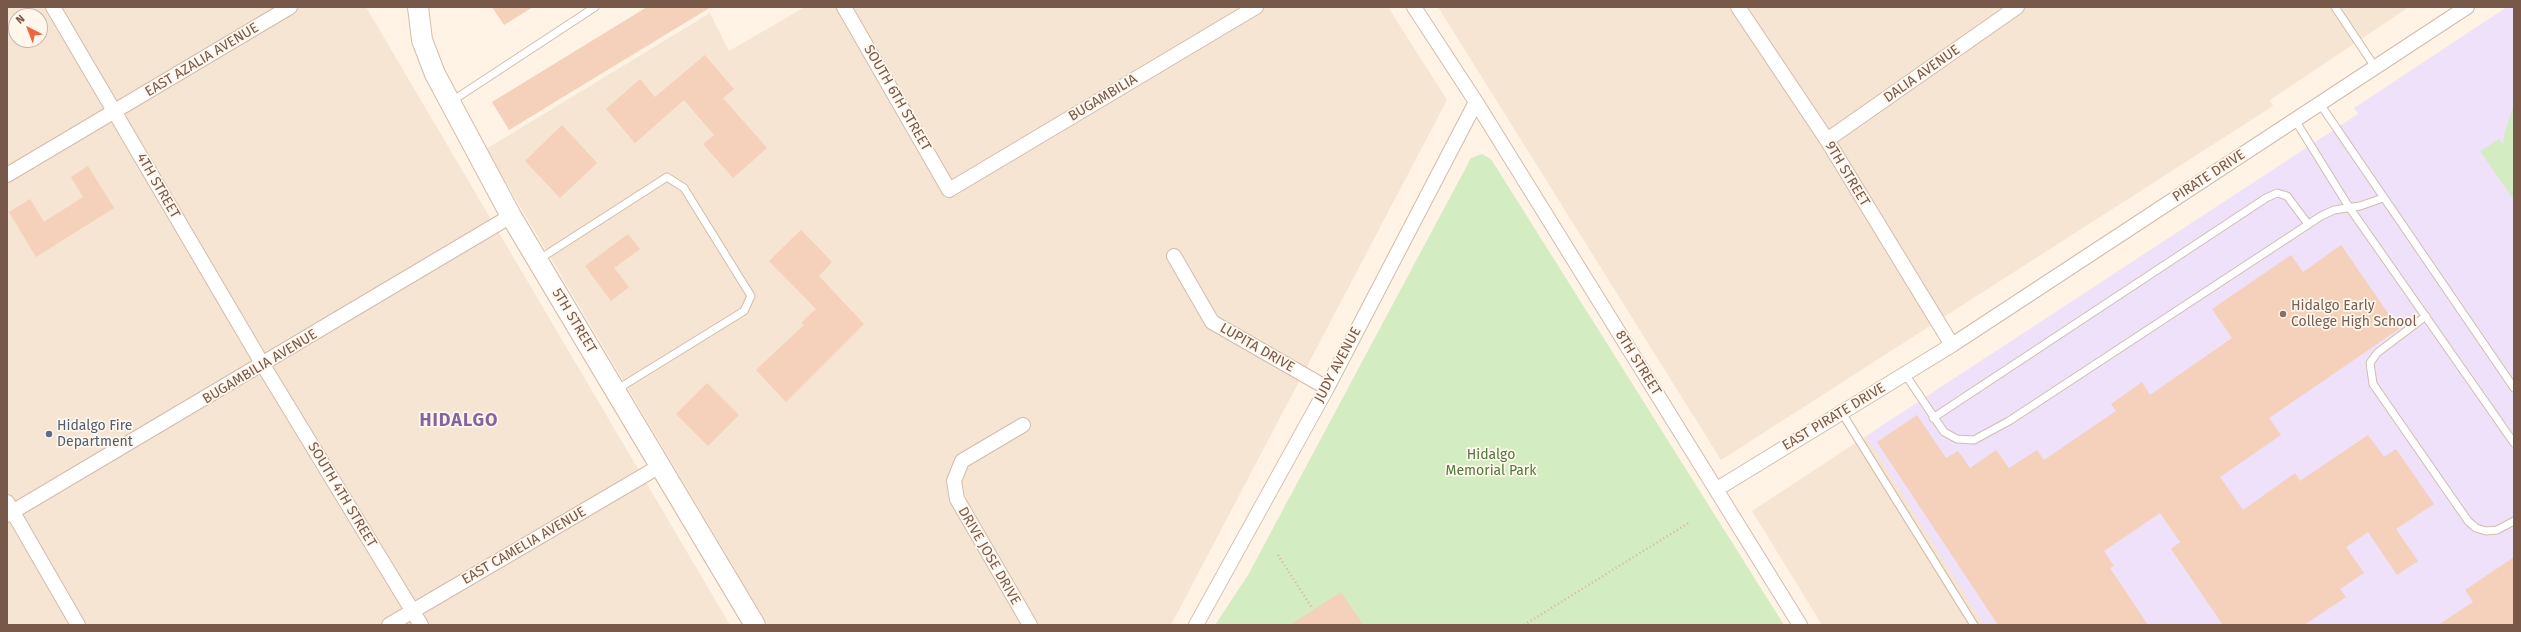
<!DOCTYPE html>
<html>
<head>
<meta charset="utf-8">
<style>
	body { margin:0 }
	#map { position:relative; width:2521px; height:632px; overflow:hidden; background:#fef3e4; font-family:"Fira Sans",sans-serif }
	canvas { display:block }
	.frame { position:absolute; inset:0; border:8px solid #785848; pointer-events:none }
	.north { position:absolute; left:8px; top:8px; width:40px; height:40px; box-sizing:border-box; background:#fff7ec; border:1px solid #c9b7aa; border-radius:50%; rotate:318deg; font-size:11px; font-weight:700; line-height:16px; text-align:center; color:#785848 }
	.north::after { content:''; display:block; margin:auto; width:14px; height:18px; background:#ef6441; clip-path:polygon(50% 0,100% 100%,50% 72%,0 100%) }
</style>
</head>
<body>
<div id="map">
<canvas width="2521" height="632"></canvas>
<div class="frame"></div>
<div class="north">N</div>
</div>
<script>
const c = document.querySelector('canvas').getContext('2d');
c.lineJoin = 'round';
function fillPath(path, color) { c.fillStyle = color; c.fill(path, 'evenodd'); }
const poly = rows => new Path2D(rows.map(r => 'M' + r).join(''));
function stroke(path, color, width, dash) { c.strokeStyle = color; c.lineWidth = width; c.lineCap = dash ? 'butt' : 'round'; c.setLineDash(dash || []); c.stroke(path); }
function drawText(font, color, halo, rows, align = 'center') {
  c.font = font + ' "Fira Sans",sans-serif'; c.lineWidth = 3.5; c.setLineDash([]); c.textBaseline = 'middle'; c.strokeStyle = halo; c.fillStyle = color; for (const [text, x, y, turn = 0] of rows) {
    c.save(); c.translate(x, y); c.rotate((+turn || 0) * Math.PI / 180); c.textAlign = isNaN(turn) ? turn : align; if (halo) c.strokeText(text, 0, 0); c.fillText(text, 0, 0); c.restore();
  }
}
fillPath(poly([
	[7,7,366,7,730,625,7,625],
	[16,16,40,16,40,40,16,40],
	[805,7,1388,7,1447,100,1171,625,768,625,486,149,710,13,729,51],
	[1438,7,2409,7,2270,100,2273,106,1721,460],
	[1866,436,1988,625,1822,625,1752,511]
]), '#f6e5d2');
fillPath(poly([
	[2507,7,2514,7,2514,625,1984,625,1866,436,2358,114,2354,108]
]), '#f0e1fa');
fillPath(poly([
	[2514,105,2514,200,2480,151,2499,139,2503,144,2505,131],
	[1482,154,1491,159,1784,625,1215,625,1248,575,1471,158]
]), '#d4ecc1');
fillPath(poly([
	[492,7,533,7,504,25],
	[647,7,711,7,509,130,492,102],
	[705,55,734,89,723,98,767,148,733,178,703,144,714,135,684,100,635,143,606,109,640,79,655,97],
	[562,125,597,163,560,198,525,161],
	[88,166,114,208,36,257,9,212,30,199,44,222,83,197,71,177],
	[801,230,832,262,819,276,864,324,786,402,756,370,804,325,801,323,816,309,769,261],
	[628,234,640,249,614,268,629,287,611,301,585,266],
	[2341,245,2399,329,2269,418,2281,435,2220,477,2243,510,2295,473,2300,481,2368,435,2384,457,2396,449,2434,504,2396,529,2418,561,2397,575,2368,532,2346,547,2364,573,2340,589,2346,597,2304,625,2223,625,2171,549,2180,542,2160,513,2104,551,2114,566,2110,568,2148,625,1998,625,1877,442,1917,415,1946,458,1958,451,1970,468,1996,450,2009,468,2037,450,2044,460,2116,411,2111,404,2142,382,2150,395,2232,338,2212,309,2291,255,2303,272],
	[707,383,739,415,708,446,676,414],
	[2514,557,2514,625,2438,625,2473,602,2465,590],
	[1341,592,1363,625,1290,625]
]), '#f5d0ba');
const lane = poly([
	[2335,7,2375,67],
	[452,101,595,7],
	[2320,104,2514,388],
	[2295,120,2349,207,2514,443],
	[538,260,667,177,684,188,751,296,744,311,616,390],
	[2426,316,2377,353,2370,363,2373,384,2468,521,2476,528,2486,531,2497,530,2514,521],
	[1905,374,1944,432,1957,439,1974,440,2009,421,2321,216,2334,210,2360,206,2383,198],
	[1842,413,1974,625],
	[1933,418,2266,198,2277,193,2287,196,2308,224]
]);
const street = poly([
	[53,7,263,365,421,625],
	[844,7,949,190,1256,7],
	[1414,7,1476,102,1800,625],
	[1738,7,1827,140,1952,345],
	[1827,140,2017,7],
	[7,175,290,7],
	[1174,256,1212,322,1327,388],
	[1023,425,962,461,954,481,957,499,1030,625],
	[1717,489,1952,345,2467,7],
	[7,502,78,625],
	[7,515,511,216],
	[389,625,660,466],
	[1196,625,1327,388,1476,102]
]);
const secondary = poly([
	[418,7,422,40,435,74,511,216,755,625]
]);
stroke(lane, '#d2bcac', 9);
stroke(street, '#d2bcac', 16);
stroke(secondary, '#d5bca9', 22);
stroke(poly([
	[1278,555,1312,608],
	[1524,625,1690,522]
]), '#dab39d', 2.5, [1, 3]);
stroke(lane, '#fff', 7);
stroke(street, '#fff', 14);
stroke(secondary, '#fff', 20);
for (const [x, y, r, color] of [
	[2283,314,4,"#8d6e63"],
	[49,434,4,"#5c6f8a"]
]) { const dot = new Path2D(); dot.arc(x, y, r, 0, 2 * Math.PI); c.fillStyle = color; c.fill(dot); stroke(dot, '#fff7ec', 1.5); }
drawText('14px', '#785848', '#fff7ec', [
	["EAST AZALIA AVENUE",202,60,-31],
	["DALIA AVENUE",1922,74,-35],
	["SOUTH 6TH STREET",897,98,60],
	["BUGAMBILIA",1103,98,-31],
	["9TH STREET",1847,174,59],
	["PIRATE DRIVE",2209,176,-33],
	["4TH STREET",158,186,60],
	["5TH STREET",574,321,59],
	["LUPITA DRIVE",1257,348,30],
	["8TH STREET",1638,363,58],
	["JUDY AVENUE",1338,365,-62],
	["BUGAMBILIA AVENUE",260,367,-31],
	["EAST PIRATE DRIVE",1834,417,-31],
	["SOUTH 4TH STREET",342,495,59],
	["EAST CAMELIA AVENUE",524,546,-30],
	["DRIVE JOSE DRIVE",989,556,60]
]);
drawText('14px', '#785e54', '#fff7ec', [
	["Hidalgo Early",2291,306],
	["College High School",2291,322]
], 'left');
drawText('14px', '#4e5e75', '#fff7ec', [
	["Hidalgo Fire",57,426],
	["Department",57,442]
], 'left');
drawText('14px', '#4f793c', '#fff7ec', [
	["Hidalgo",1491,455],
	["Memorial Park",1491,471]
]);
c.letterSpacing = '1px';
drawText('bold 18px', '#87639c', '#fff7ec', [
	["HIDALGO",459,421]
]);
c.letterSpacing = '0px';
</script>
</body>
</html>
